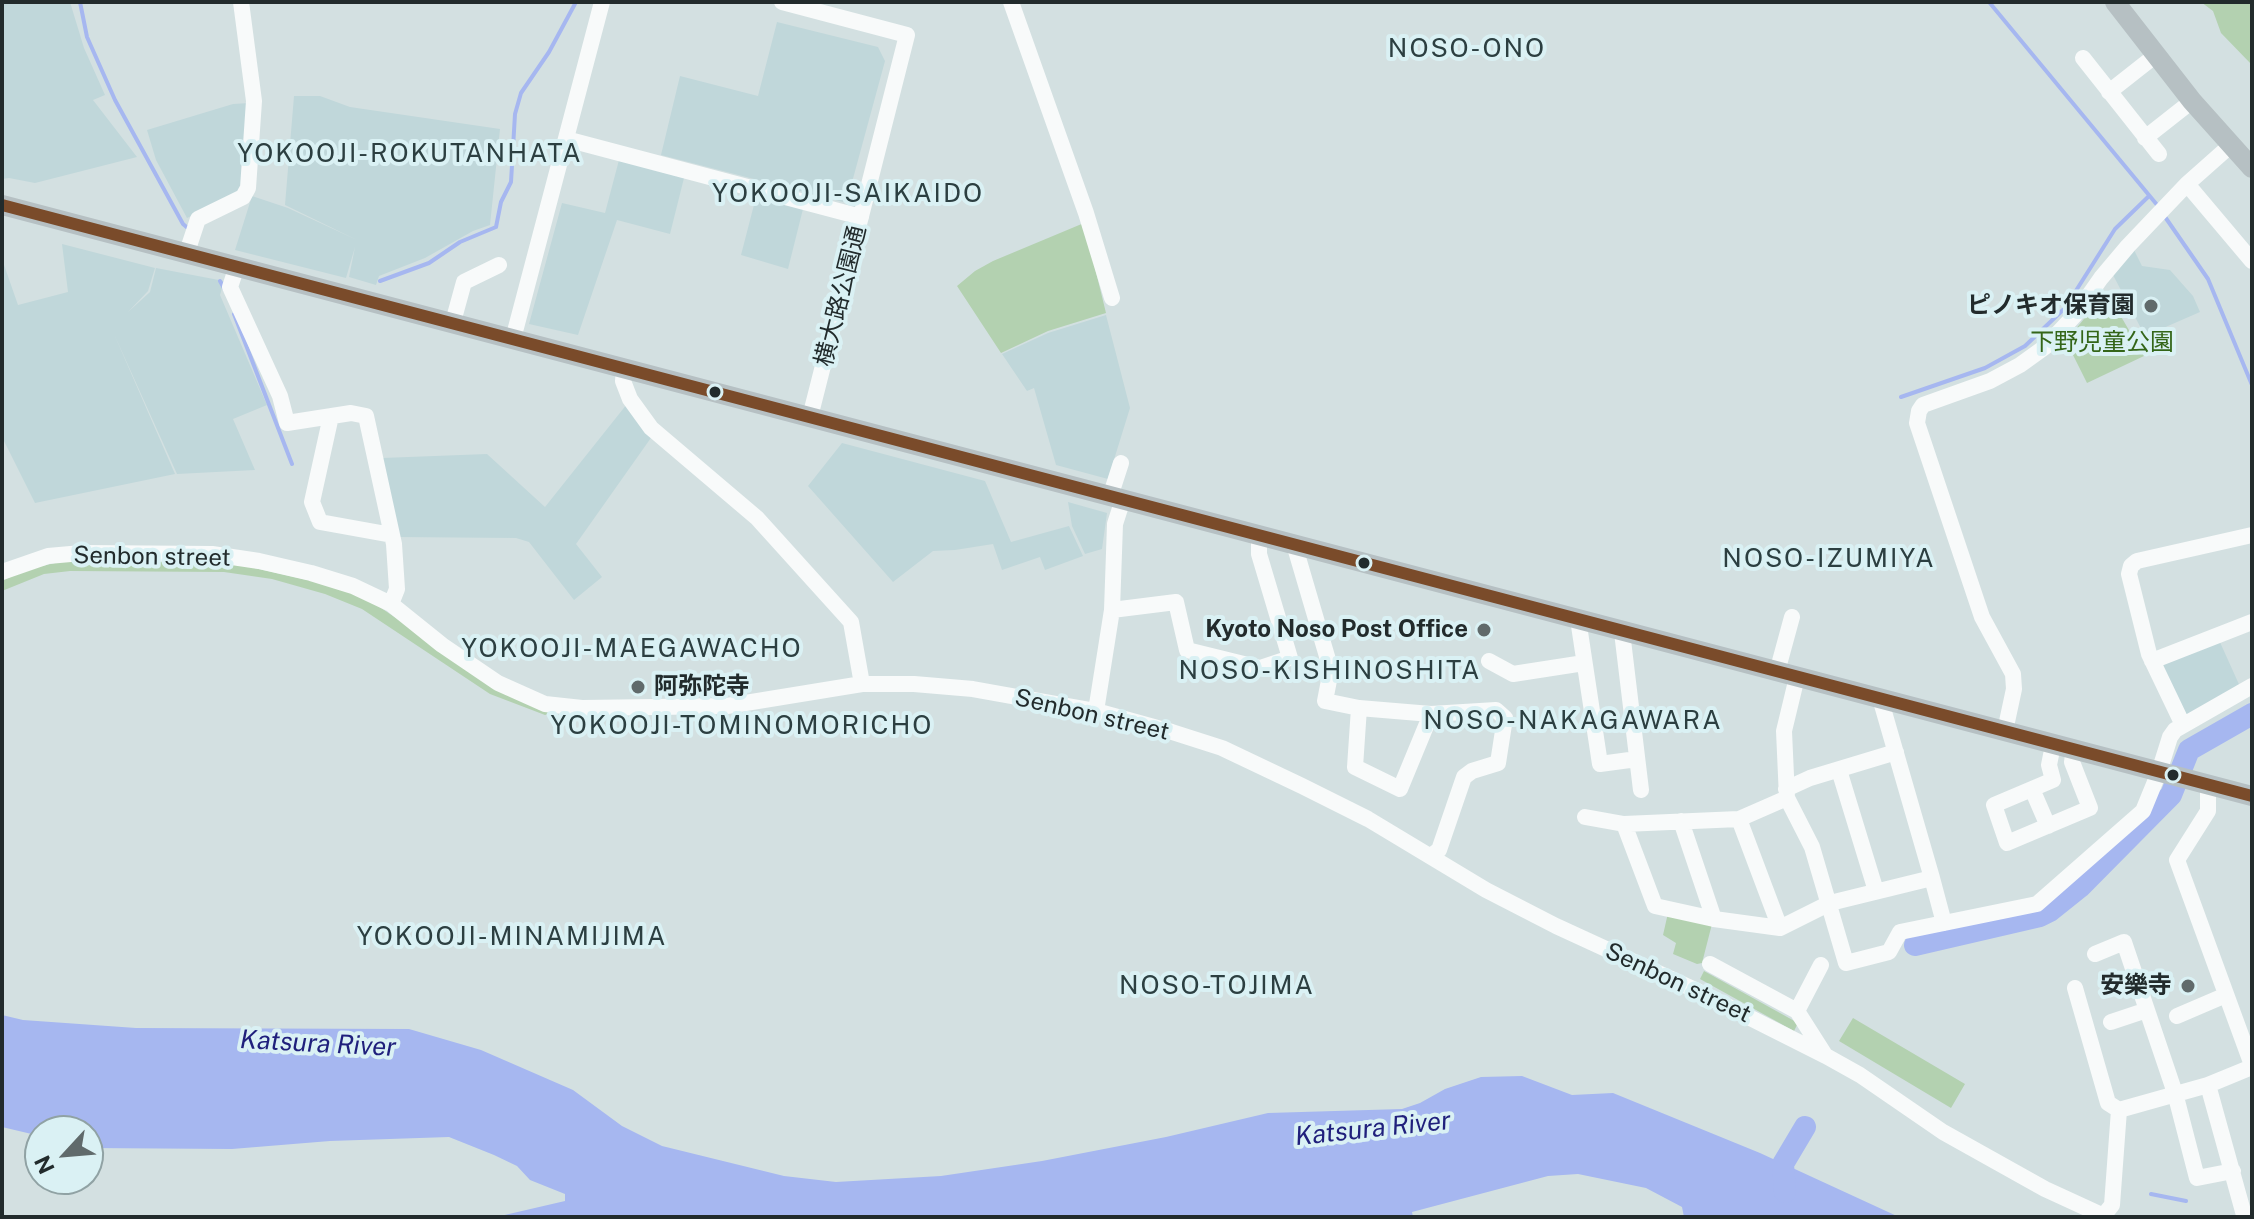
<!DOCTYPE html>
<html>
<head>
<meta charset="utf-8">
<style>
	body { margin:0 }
	#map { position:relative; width:2254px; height:1219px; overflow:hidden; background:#d3e0e1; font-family:"Public Sans",sans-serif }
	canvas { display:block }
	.frame { position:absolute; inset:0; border:4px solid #222b2c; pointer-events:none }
	.north { position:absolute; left:24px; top:1115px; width:80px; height:80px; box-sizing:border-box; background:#daf1f4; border:2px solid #90a2a4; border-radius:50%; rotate:244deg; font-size:22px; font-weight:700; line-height:32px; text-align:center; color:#222b2c }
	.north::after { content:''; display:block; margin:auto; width:28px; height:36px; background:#606a6b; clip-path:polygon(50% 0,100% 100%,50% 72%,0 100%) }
</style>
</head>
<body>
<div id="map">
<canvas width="2254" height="1219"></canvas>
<div class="frame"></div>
<div class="north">N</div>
</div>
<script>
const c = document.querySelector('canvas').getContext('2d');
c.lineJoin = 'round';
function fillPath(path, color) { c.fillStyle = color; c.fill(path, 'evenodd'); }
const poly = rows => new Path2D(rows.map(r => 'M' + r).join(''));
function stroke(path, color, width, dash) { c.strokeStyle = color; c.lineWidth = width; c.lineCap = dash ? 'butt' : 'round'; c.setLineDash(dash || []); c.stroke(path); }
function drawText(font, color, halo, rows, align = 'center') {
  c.font = font + ' "Public Sans","Noto Sans JP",sans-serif'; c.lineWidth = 8; c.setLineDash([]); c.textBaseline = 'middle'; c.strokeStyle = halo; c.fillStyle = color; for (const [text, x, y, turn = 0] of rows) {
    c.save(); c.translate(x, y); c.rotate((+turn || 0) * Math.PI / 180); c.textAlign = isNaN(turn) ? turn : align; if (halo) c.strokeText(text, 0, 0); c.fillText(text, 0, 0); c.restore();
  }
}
fillPath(poly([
	[2,2,70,2,84,48,105,95,93,100,137,157,35,183,9,178,2,179],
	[777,22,878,47,885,61,848,197,843,202,661,155,680,76,758,96],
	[294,96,320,96,350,107,500,129,490,225,473,231,425,258,379,276,376,285,349,277,355,247,346,278,235,250,252,196,288,208,357,240,285,205],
	[249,103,246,183,236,196,187,218,156,160,147,130,233,104],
	[619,160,684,178,670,234,617,220,578,335,529,324,562,203,605,213],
	[756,197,803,209,788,269,741,255],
	[62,244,155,268,148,291,128,312,150,292,156,268,224,281,220,295,267,405,233,419,255,470,177,474,114,334,175,474,35,503,2,437,2,259,18,305,68,292],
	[2133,248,2142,266,2170,270,2193,296,2200,312,2145,336,2113,275],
	[1106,315,1130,408,1108,479,1056,465,1034,388,1027,391,1002,354,1048,333],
	[627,404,653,435,576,544,602,577,574,600,529,542,516,538,395,537,382,458,487,454,545,507],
	[842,443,985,481,1011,542,1069,526,1083,556,1045,570,1040,557,1002,570,993,544,955,550,933,551,893,582,808,486],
	[1068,502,1107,513,1102,549,1085,554,1072,526],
	[2219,640,2242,691,2187,721,2161,664]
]), '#c0d7da');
fillPath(poly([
	[2201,2,2252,2,2252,65,2221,33,2213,11],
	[1084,223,1106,313,1048,331,1001,353,957,286,975,271,993,261],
	[2101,298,2112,301,2144,356,2087,383,2066,341],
	[68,560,228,562,356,591,495,685,562,710,545,715,490,694,362,609,325,594,272,579,224,572,70,571,44,574,2,591,2,581,25,570],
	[1668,913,1712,924,1702,963,1697,964,1673,954,1676,943,1663,935],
	[1704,971,1798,1023,1794,1031,1700,979],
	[1853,1018,1965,1084,1951,1108,1839,1041]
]), '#b3d1b0');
fillPath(poly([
	[2,1015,23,1020,136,1028,409,1029,481,1050,573,1090,622,1126,662,1146,784,1176,836,1182,941,1176,1042,1161,1166,1137,1268,1113,1402,1109,1420,1103,1445,1089,1481,1077,1522,1076,1572,1095,1613,1093,1760,1153,1899,1217,1684,1217,1682,1207,1646,1188,1578,1174,1548,1176,1412,1212,1413,1217,496,1217,565,1201,565,1194,530,1180,517,1166,494,1155,449,1137,330,1141,232,1149,88,1148,88,1131,40,1131,40,1136,2,1127]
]), '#a6b7f0');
stroke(poly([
	[80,2,87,37,115,100,183,224,190,230],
	[1989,2,2158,206],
	[2163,214,2208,279,2252,385],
	[220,281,225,290],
	[380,281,429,263,460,242,496,227,501,202,511,182,515,114,521,93,549,52,576,2],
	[234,314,292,464],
	[1901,397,1985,368,2025,346,2065,308,2115,229,2149,196],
	[2151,1194,2186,1201]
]), '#a6b7f0', 4);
stroke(poly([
	[1915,945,2040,916,2050,911,2080,887,2171,795,2189,750,2252,714],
	[1785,1192,1783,1164,1805,1127]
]), '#a6b7f0', 22);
stroke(poly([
	[782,2,907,35,810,417],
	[1011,2,1086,213,1112,298],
	[2083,58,2159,154],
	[2109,92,2156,55],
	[2145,138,2192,101],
	[566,139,861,217],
	[2187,184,2252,261],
	[187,252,198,219,243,197,248,188,254,101,241,2],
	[237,266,230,287,280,396,287,423,351,413,366,416,394,544,397,589,391,604],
	[453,322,464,282,499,265],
	[513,339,602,2],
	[624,368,623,381,630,399,651,428,757,518,851,622,862,684],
	[331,416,312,502,320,522,392,535],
	[1110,497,1121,463],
	[1294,544,1331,670,1325,701,1359,708,1431,714,1496,710,1505,718,1498,763,1472,771,1464,777,1439,850,1432,855],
	[2,572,48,556,82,553,212,554,259,561,311,573,353,586,391,604,442,645,498,683,545,704,582,708,727,706,862,684,914,684,973,689,1096,711,1172,732,1222,748,1302,786,1368,819,1486,890,1556,926,1693,989,1826,1056,1860,1075,1943,1132,2045,1189,2106,1217],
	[1112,610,1176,602,1187,650,1260,668,1290,658,1259,554,1259,534],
	[1578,619,1600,764,1637,759],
	[1622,632,1641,790],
	[1489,661,1513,674,1584,663],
	[2152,661,2252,622],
	[1777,672,1792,617],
	[1797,677,1784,731,1787,798,1812,847,1846,963,1889,952,1900,932,2037,904,2143,811,2159,772,2170,737,2175,730,2252,686],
	[1359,708,1355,767,1400,789,1431,714],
	[1096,711,1112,610,1115,524,1123,499],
	[2183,725,2149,654,2129,574,2131,566,2137,561,2252,535],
	[2005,731,2014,689,2013,674,1982,617,1917,423,1919,411,1923,405,1990,381,2020,365,2045,347,2075,315,2101,278,2128,246,2187,184,2231,145],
	[2053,745,2049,765,2053,780,1994,805,2007,843,2090,808,2072,762,2074,749],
	[1839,770,1876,891],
	[2208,784,2208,811,2177,860,2252,1065],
	[1786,789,1810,778,1896,752],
	[2032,789,2048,826],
	[1787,798,1739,819,1624,824,1655,906,1714,919,1780,928,1830,903,1932,878,1880,698],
	[1585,817,1624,824],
	[1739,819,1780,928],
	[1681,821,1714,919],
	[1932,878,1944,923],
	[2095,954,2124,942,2175,1093,2197,1178,2233,1171],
	[1710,964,1797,1011,1825,1055],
	[2075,988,2108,1103,2119,1110],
	[1797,1011,1821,965],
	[2177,1016,2226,995],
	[2111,1022,2147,1010],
	[2208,1085,2244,1215],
	[2104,1215,2112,1205,2119,1110,2208,1085,2252,1067]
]), '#f8fafa', 16);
stroke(poly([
	[2115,2,2192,101,2252,168],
	[2,205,2252,796]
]), '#b6c0c3', 20);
stroke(poly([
	[2,205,2252,796]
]), '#7a4b2a', 12);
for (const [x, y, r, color] of [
	[2151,306,8,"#606a6b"],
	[715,392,7,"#222b2c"],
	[1364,563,7,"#222b2c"],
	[1484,630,8,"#606a6b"],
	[638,687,8,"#606a6b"],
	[2173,775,7,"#222b2c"],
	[2188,986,8,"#606a6b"]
]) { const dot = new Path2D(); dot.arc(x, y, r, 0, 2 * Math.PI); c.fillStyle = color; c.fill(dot); stroke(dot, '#daf1f4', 3); }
drawText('24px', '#222b2c', '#daf1f4', [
	["横大路公園通",841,296,-76],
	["Senbon street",152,557,1],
	["Senbon street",1092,715,13],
	["Senbon street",1678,983,25]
]);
drawText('bold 24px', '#222b2c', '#daf1f4', [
	["ピノキオ保育園",2135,306],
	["Kyoto Noso Post Office",1468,630],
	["阿弥陀寺",654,687,"left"],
	["安樂寺",2172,986]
], 'right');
drawText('24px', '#346619', '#daf1f4', [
	["下野児童公園",2102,343]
]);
c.letterSpacing = '2px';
drawText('26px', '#2c3f41', '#daf1f4', [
	["NOSO-ONO",1467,49],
	["YOKOOJI-ROKUTANHATA",410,154],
	["YOKOOJI-SAIKAIDO",848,194],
	["NOSO-IZUMIYA",1829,559],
	["YOKOOJI-MAEGAWACHO",632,649],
	["NOSO-KISHINOSHITA",1330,671],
	["NOSO-NAKAGAWARA",1573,721],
	["YOKOOJI-TOMINOMORICHO",742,726],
	["YOKOOJI-MINAMIJIMA",512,937],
	["NOSO-TOJIMA",1217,986]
]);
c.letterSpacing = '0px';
drawText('italic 26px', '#20207c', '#daf1f4', [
	["Katsura River",318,1044,3],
	["Katsura River",1373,1129,-6]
]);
</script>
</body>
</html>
